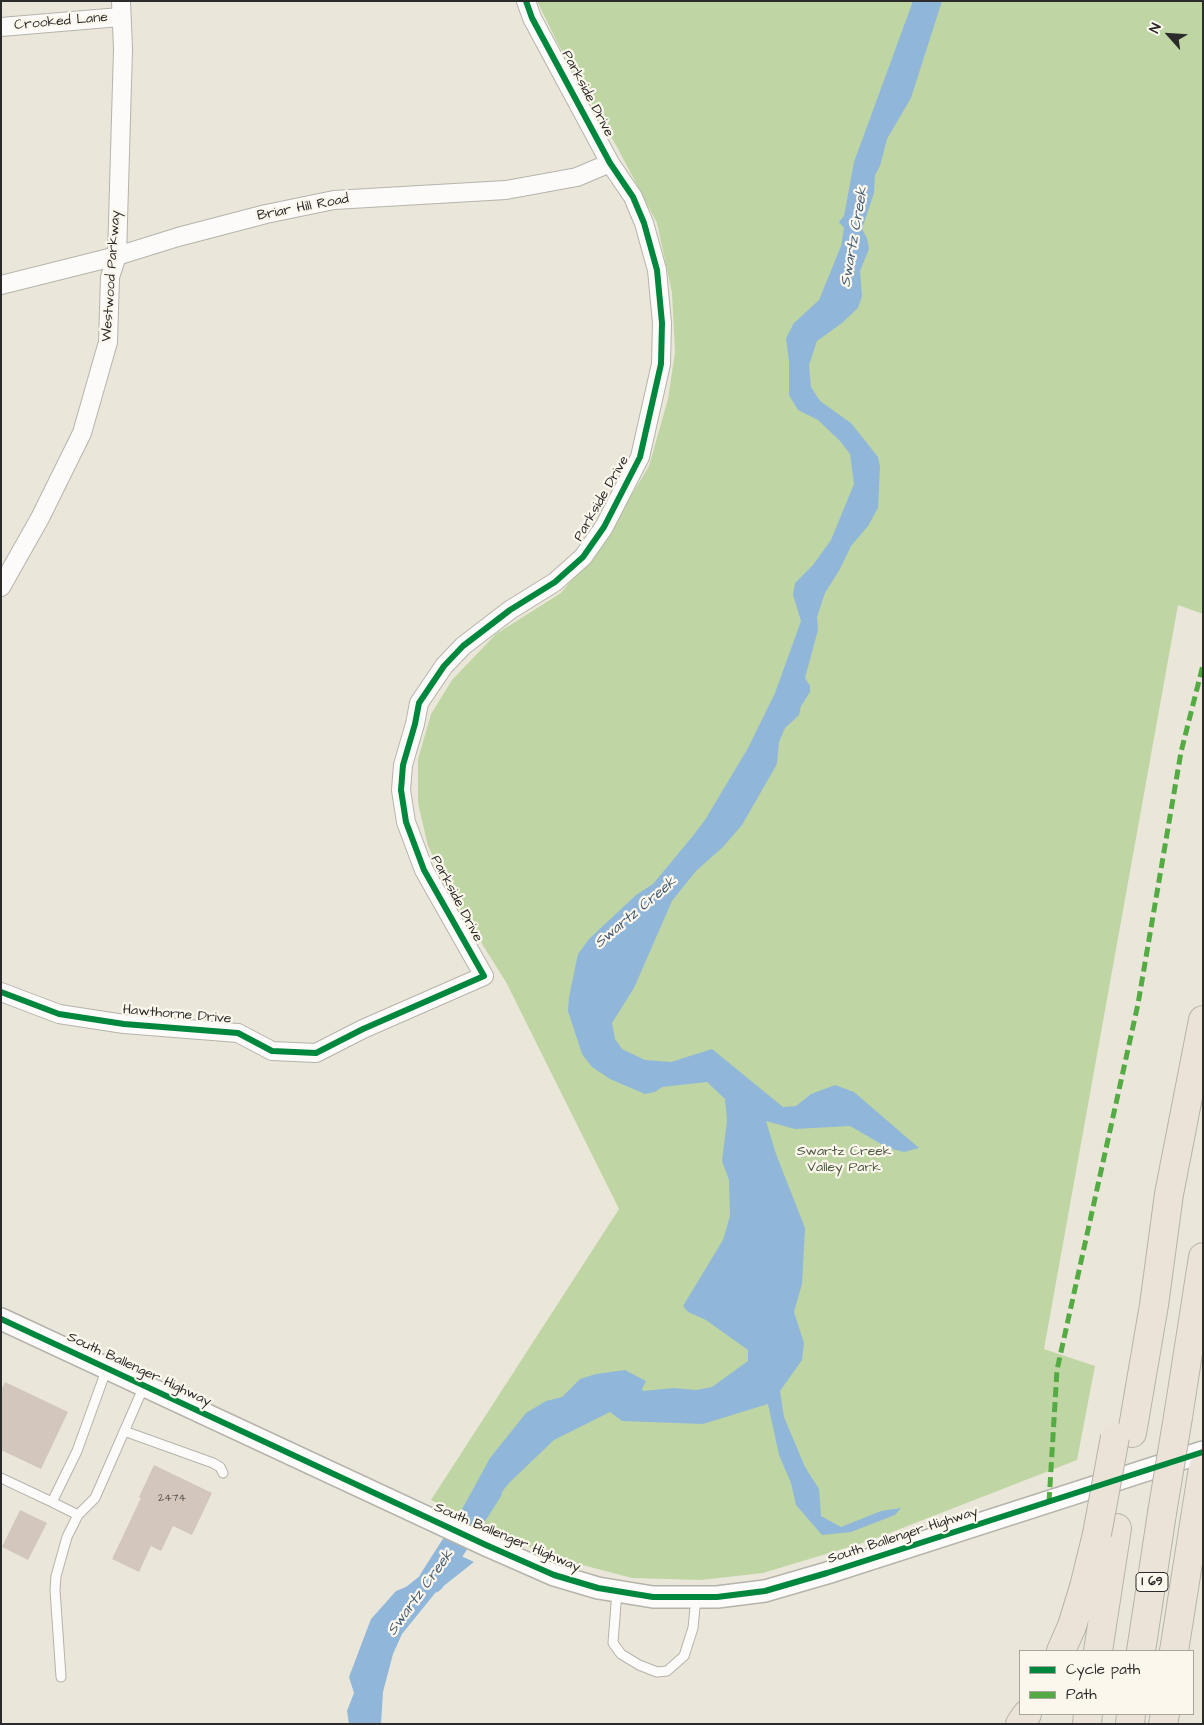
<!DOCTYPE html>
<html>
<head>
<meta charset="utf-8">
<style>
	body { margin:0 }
	#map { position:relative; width:1204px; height:1725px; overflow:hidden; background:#eae7da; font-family:"Architects Daughter",sans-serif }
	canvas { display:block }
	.frame { position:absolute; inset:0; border:2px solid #2b2b2b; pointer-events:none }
	.legend { position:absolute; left:1019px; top:1650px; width:175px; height:65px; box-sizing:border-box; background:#fbf7ec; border:1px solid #a8a59f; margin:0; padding:6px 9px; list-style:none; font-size:15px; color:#2b2b2b }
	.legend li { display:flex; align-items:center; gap:10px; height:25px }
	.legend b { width:25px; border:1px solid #a8a59f }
	.north { position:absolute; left:1144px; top:10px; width:50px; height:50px; -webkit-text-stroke:4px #fbf7ec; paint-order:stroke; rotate:296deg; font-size:14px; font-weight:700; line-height:20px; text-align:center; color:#2b2b2b }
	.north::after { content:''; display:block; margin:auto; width:18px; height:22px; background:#2b2b2b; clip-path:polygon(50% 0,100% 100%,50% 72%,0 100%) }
</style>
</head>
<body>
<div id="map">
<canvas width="1204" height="1725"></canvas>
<div class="frame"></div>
<ul class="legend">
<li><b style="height:6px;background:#00873e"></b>Cycle path</li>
<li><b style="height:6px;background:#54ab44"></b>Path</li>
</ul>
<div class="north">N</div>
</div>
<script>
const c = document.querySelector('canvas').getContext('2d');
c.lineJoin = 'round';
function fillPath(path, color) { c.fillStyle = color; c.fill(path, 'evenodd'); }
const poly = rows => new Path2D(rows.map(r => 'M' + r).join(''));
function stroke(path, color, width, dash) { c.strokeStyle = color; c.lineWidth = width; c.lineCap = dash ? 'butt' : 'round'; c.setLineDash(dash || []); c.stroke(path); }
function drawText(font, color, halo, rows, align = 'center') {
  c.font = font + ' "Architects Daughter",sans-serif'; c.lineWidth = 4.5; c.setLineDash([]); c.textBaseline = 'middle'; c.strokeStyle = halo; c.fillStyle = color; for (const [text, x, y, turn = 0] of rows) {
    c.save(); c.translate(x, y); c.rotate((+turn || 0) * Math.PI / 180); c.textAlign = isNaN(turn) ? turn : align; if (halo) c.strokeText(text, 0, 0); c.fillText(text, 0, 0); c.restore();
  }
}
fillPath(poly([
	[537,1,1203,1,1203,614,1178,605,1044,1349,1095,1366,1077,1460,869,1541,763,1573,701,1580,632,1578,552,1557,488,1529,431,1500,619,1209,506,982,455,901,428,846,418,803,418,759,431,714,452,680,496,634,561,593,603,542,649,466,668,399,675,352,672,293,657,223,617,147,558,44]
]), '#bfd6a4');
fillPath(poly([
	[913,1,942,1,911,98,887,139,880,166,875,175,874,193,862,229,867,238,869,249,860,271,862,296,858,308,842,323,817,341,809,365,811,387,820,401,851,423,878,457,880,467,878,508,868,526,851,546,840,569,825,593,817,617,818,630,805,678,810,686,810,692,801,706,799,715,785,728,779,742,777,764,742,825,723,847,696,871,672,901,634,988,612,1023,615,1039,622,1049,645,1060,671,1062,712,1049,783,1107,796,1106,811,1094,835,1085,854,1092,919,1148,904,1152,888,1148,850,1126,795,1129,766,1121,776,1154,805,1228,802,1284,794,1312,804,1343,802,1360,780,1391,784,1417,805,1467,819,1489,821,1516,841,1527,881,1511,901,1508,895,1515,851,1532,822,1535,796,1505,791,1483,779,1455,768,1404,703,1424,622,1421,610,1412,554,1440,509,1483,493,1503,481,1526,459,1515,490,1458,526,1413,546,1401,562,1397,580,1379,596,1374,625,1370,646,1381,642,1389,643,1391,674,1388,696,1390,712,1387,748,1361,748,1350,706,1320,688,1312,683,1306,723,1240,730,1216,729,1180,722,1161,727,1120,725,1099,707,1082,662,1087,655,1092,645,1094,610,1079,592,1067,582,1054,568,1011,569,997,578,954,589,939,636,895,653,884,692,837,705,820,748,748,775,693,801,621,793,595,795,583,813,565,831,540,854,484,850,454,840,441,818,420,798,410,789,395,789,361,786,338,794,323,819,300,841,246,844,228,839,222,844,216,854,162],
	[442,1547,474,1562,436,1592,402,1634,393,1654,383,1692,381,1724,349,1724,347,1711,354,1693,349,1677,371,1619,396,1591,406,1587,421,1575]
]), '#90b7d9');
stroke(poly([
	[432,1580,489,1491]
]), '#90b7d9', 26);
fillPath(poly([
	[5,1382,68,1412,41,1469,1,1450,1,1390],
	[154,1465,212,1493,192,1535,173,1526,161,1551,151,1546,139,1572,112,1559,141,1498,139,1497],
	[20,1510,47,1523,28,1560,2,1547]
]), '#d3c6bc');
const service = poly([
	[124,1431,213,1463,220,1467,223,1473],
	[1,1478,52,1502],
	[78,1515,52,1502,77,1451,107,1368],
	[617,1591,613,1643,621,1654,639,1665,657,1672,667,1671,684,1656,693,1628,696,1597],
	[61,1677,55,1590,56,1576,67,1537,78,1515,95,1498,144,1386]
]);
const minor = poly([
	[1,27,120,17],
	[1,285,117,256,178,237,266,214,334,200,506,190,577,177,610,163],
	[1,587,40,518,82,433,108,342,110,277,117,256,123,49,121,1],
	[1,992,59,1014,124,1024,238,1033,272,1051,316,1053,363,1029,484,976,424,870,406,822,401,790,403,765,415,724,419,703,444,666,463,646,510,610,555,582,583,557,604,527,640,457,661,364,662,323,657,270,644,223,633,197,610,163,532,18,526,1]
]);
const tertiary = poly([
	[1,1319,486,1545,554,1575,598,1588,653,1597,717,1597,765,1591,827,1573,1203,1452]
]);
const motorway = poly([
	[1178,1417,1203,1257],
	[1132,1433,1154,1305,1169,1194,1203,1020],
	[1061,1651,1072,1626,1084,1587,1097,1534],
	[1098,1651,1117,1528],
	[1141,1651,1162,1513],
	[1174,1651,1203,1468],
	[1020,1724,1027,1714],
	[1087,1724,1088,1714],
	[1130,1724,1131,1714],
	[1163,1724,1165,1714]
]);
stroke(service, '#b5b3ab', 11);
stroke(minor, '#b5b3ab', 20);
stroke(tertiary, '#b5b3ab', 24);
stroke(motorway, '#b5b3ab', 30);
stroke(service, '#fcfbf9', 9);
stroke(minor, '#fcfbf9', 18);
stroke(tertiary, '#fcfbf9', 21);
stroke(motorway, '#ebe3d7', 28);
const motorwayBridge = poly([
	[1162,1513,1178,1417],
	[1097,1534,1115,1437]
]);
stroke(motorwayBridge, '#b5b3ab', 30, []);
stroke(motorwayBridge, '#ebe3d7', 28);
stroke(poly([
	[1049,1502,1057,1370,1138,1004,1181,752,1203,665]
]), '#54ab44', 5, [10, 5]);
stroke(poly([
	[1,992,59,1014,124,1024,238,1033,272,1051,316,1053,363,1029,484,976,424,870,406,822,401,790,403,765,415,724,419,703,444,666,463,646,510,610,555,582,583,557,604,527,640,457,661,364,662,323,657,270,644,223,633,197,610,163,532,18,526,1],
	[1,1319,486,1545,554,1575,598,1588,653,1597,717,1597,765,1591,827,1573,1203,1452]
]), '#00873e', 6);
drawText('11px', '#55524f', null, [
	["2474",172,1499]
]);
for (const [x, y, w] of [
	[1152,1582,32]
]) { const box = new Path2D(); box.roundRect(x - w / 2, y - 9.5, w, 19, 4); c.fillStyle = '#fbf7ec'; c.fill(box); stroke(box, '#2b2b2b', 1); }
drawText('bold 12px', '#2b2b2b', null, [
	["I 69",1152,1582]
]);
drawText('14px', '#2b2b2b', '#fbf7ec', [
	["Crooked Lane",61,22,-5],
	["Parkside Drive",587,94,62],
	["Briar Hill Road",303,208,-11],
	["Westwood Parkway",112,276,-86],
	["Parkside Drive",602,499,-60],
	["Parkside Drive",456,899,62],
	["Hawthorne Drive",177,1015,5],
	["South Ballenger Highway",139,1370,25],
	["South Ballenger Highway",903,1536,-18],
	["South Ballenger Highway",507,1538,23]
]);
drawText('14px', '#4d5a42', '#fbf7ec', [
	["Swartz Creek",844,1152],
	["Valley Park",844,1168]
]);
drawText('italic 15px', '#445b71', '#fbf7ec', [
	["Swartz Creek",855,237,-80],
	["Swartz Creek",636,913,-40],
	["Swartz Creek",421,1593,-54]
]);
</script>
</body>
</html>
